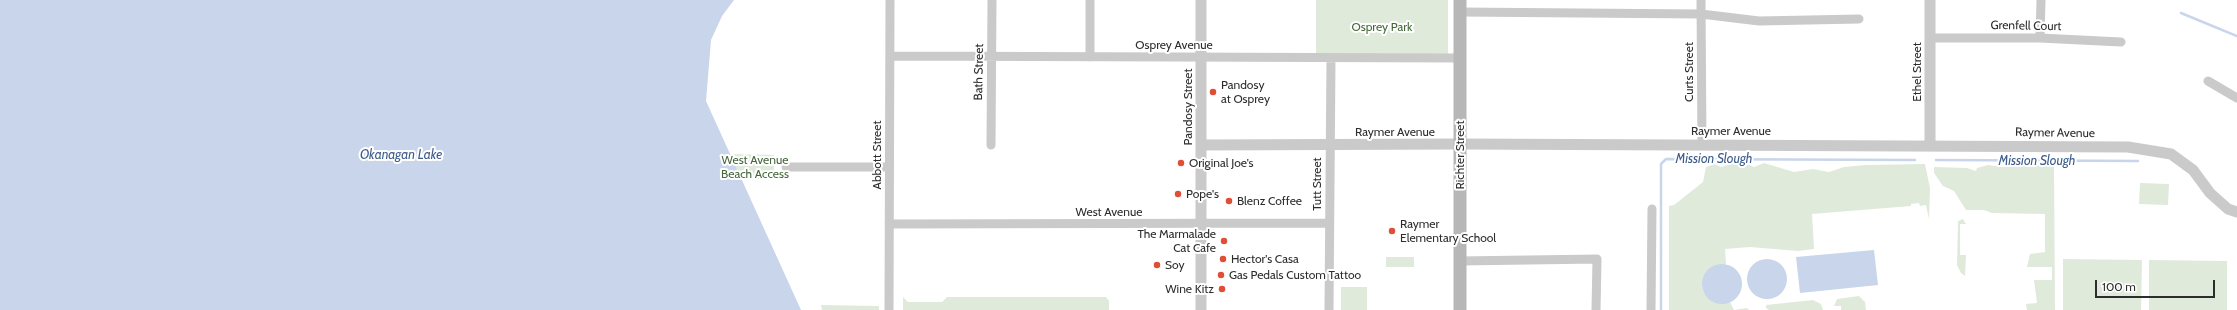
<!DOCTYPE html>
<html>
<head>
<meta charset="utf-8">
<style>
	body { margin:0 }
	#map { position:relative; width:2237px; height:310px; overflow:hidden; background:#fff; font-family:Cabin,sans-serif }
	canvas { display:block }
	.scale { position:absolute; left:2095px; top:280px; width:120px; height:18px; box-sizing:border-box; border:2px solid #2d2d2d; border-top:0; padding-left:5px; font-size:12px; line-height:14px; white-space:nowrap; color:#2d2d2d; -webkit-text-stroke:3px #fff; paint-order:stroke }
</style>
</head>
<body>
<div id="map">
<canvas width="2237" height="310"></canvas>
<div class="scale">100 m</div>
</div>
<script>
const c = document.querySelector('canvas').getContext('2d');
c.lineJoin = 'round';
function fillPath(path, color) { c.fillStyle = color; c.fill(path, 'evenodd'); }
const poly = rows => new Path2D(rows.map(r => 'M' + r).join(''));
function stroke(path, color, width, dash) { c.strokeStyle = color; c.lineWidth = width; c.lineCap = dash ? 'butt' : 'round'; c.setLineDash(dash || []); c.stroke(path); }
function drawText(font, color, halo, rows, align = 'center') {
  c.font = font + ' Cabin,sans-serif'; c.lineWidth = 4; c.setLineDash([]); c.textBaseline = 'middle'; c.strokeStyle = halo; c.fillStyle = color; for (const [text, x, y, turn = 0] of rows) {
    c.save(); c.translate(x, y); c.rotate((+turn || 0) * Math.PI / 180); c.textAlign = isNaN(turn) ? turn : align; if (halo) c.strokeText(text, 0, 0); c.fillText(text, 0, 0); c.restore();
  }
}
fillPath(poly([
	[1316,0,1448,0,1448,54,1316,54],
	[728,154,774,155,774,179,743,179],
	[1764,163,1794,172,1813,169,1829,172,1844,167,1866,165,1925,164,1930,188,1929,219,1926,205,1920,206,1919,203,1911,204,1911,206,1812,214,1814,249,1798,251,1750,247,1725,249,1726,265,1722,264,1702,287,1704,293,1713,302,1730,302,1734,310,1747,308,1749,310,1669,310,1669,206,1674,205,1703,182,1706,167,1715,164,1721,167,1731,164,1747,164,1754,167],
	[1988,165,2002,167,2054,165,2055,310,2027,310,2026,304,2037,303,2034,280,2052,280,2052,267,2027,267,2030,254,2045,252,2045,214,1992,213,1984,210,1966,210,1954,191,1943,186,1934,173,1934,167,1967,168,1976,171,1977,168],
	[2140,183,2169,184,2168,205,2139,204],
	[1963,219,1966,224,1960,224,1960,255,1966,255,1965,276,1961,273,1957,265,1958,221],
	[1386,257,1414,257,1414,267,1386,267],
	[2063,259,2142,260,2141,310,2063,310],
	[2149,260,2227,261,2227,310,2149,310],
	[1341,287,1367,287,1367,310,1341,310],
	[1859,296,1865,302,1866,310,1841,310,1841,306,1834,306,1837,299],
	[903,297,908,302,942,302,947,297,1106,297,1109,301,1109,310,903,310],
	[1813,300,1821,304,1823,310,1769,310,1766,308,1766,305],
	[821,305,879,306,879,310,822,310]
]), '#e0eadb');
fillPath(poly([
	[0,0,734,0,722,16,711,40,706,101,801,310,0,310],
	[1874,250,1878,285,1800,293,1796,257],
	'1747 279a20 20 0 1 1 40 0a20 20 0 1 1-40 0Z',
	'1702 284a20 20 0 1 1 40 0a20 20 0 1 1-40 0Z'
]), '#c8d5ea');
stroke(poly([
	[2181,13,2237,36],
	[1936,160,2138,161],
	[1661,310,1661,164,1666,159,1915,160]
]), '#c8d5ea', 2.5);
stroke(poly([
	[1090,0,1090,57],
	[1701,0,1702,144],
	[1460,12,1701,14,1759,21,1859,19],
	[1930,38,2040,38,2121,42],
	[2040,38,2041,0],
	[890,56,1459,58],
	[2208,81,2237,98],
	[991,145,992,0],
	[786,167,889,167],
	[889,224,1329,223],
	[1460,261,1597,259,1596,310],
	[889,310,890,0],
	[1329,310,1331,58],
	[1651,310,1652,209]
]), '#cacaca', 9);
stroke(poly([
	[1201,145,1460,144,2128,147,2171,154,2193,170,2210,193,2228,209,2237,212],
	[1930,145,1930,0],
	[1201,310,1201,0]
]), '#cacaca', 11);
stroke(poly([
	[1460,310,1460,0]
]), '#b7b7b7', 13);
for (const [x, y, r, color] of [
	[1213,92,4,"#de4f35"],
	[1181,163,4,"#de4f35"],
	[1178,194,4,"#de4f35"],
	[1229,201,4,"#de4f35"],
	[1392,231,4,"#de4f35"],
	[1224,241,4,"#de4f35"],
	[1223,259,4,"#de4f35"],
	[1157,265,4,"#de4f35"],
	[1221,275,4,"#de4f35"],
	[1222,289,4,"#de4f35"]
]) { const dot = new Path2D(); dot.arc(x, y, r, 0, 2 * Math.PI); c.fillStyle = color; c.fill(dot); stroke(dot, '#fff', 1.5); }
drawText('12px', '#2d2d2d', '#fff', [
	["Grenfell Court",2026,26,1],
	["Osprey Avenue",1174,45],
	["Bath Street",979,72,-89],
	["Curts Street",1689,72,-90],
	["Ethel Street",1917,72,-90],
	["Pandosy Street",1188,107,-90],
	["Raymer Avenue",1731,131],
	["Raymer Avenue",1395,132],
	["Raymer Avenue",2055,133,1],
	["Abbott Street",877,155,-90],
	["Richter Street",1460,155,-90],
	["Tutt Street",1317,184,-90],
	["West Avenue",1109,212]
]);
drawText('12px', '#46673c', '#fff', [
	["Osprey Park",1382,27],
	["West Avenue",755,160],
	["Beach Access",755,174]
]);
drawText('12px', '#2d2d2d', '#fff', [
	["Pandosy",1221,85],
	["at Osprey",1221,99],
	["Original Joe's",1189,163],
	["Pope's",1186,194],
	["Blenz Coffee",1237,201],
	["Raymer",1400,224],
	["Elementary School",1400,238],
	["The Marmalade",1216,234,"right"],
	["Cat Cafe",1216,248,"right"],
	["Hector's Casa",1231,259],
	["Soy",1165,265],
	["Gas Pedals Custom Tattoo",1229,275],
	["Wine Kitz",1214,289,"right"]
], 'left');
drawText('italic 13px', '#3e5c8c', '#fff', [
	["Okanagan Lake",401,155],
	["Mission Slough",1714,159],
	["Mission Slough",2037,161]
]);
</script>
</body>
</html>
